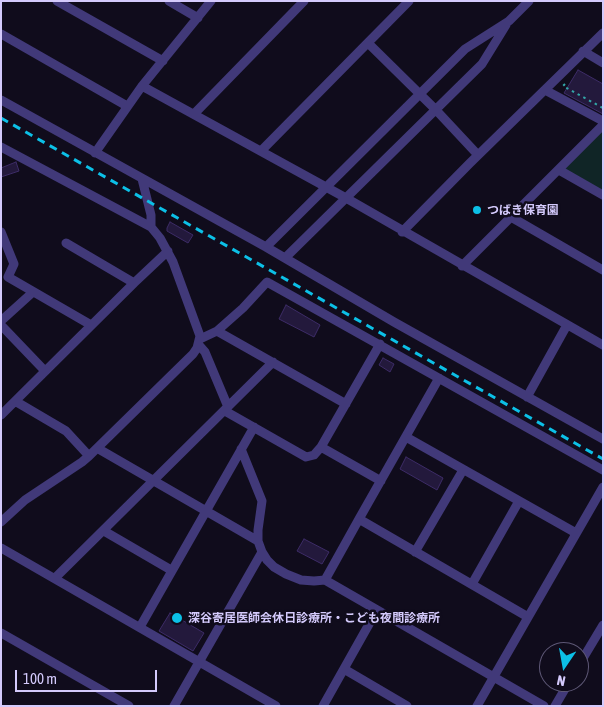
<!DOCTYPE html>
<html>
<head>
<meta charset="utf-8">
<style>
	body { margin:0 }
	#map { position:relative; width:604px; height:707px; overflow:hidden; background:#100c1c; font-family:"Asap Condensed",sans-serif }
	canvas { display:block }
	.frame { position:absolute; inset:0; border:2px solid #d4cafc; pointer-events:none }
	.north { position:absolute; left:539px; top:642px; width:50px; height:50px; box-sizing:border-box; background:#100c1c; border:1px solid #5e5876; border-radius:50%; rotate:192deg; font-size:14px; font-weight:700; line-height:20px; text-align:center; color:#d4cafc }
	.north::after { content:''; display:block; margin:auto; width:18px; height:22px; background:#0cc0e7; clip-path:polygon(50% 0,100% 100%,50% 72%,0 100%) }
	.scale { position:absolute; left:15px; top:670px; width:142px; height:22px; box-sizing:border-box; border:2px solid #d4cafc; border-top:0; padding-left:6px; font-size:15px; line-height:18px; white-space:nowrap; color:#d4cafc; -webkit-text-stroke:4px #100c1c; paint-order:stroke }
</style>
</head>
<body>
<div id="map">
<canvas width="604" height="707"></canvas>
<div class="frame"></div>
<div class="north">N</div>
<div class="scale">100 m</div>
</div>
<script>
const c = document.querySelector('canvas').getContext('2d');
c.lineJoin = 'round';
function fillPath(path, color) { c.fillStyle = color; c.fill(path, 'evenodd'); }
const poly = rows => new Path2D(rows.map(r => 'M' + r).join(''));
function stroke(path, color, width, dash) { c.strokeStyle = color; c.lineWidth = width; c.lineCap = dash ? 'butt' : 'round'; c.setLineDash(dash || []); c.stroke(path); }
function drawText(font, color, halo, rows, align = 'center') {
  c.font = font + ' "Asap Condensed","Noto Sans JP",sans-serif'; c.lineWidth = 5; c.setLineDash([]); c.textBaseline = 'middle'; c.strokeStyle = halo; c.fillStyle = color; for (const [text, x, y, turn = 0] of rows) {
    c.save(); c.translate(x, y); c.rotate((+turn || 0) * Math.PI / 180); c.textAlign = isNaN(turn) ? turn : align; if (halo) c.strokeText(text, 0, 0); c.fillText(text, 0, 0); c.restore();
  }
}
fillPath(poly([
	[603,125,603,195,559,169]
]), '#102526');
const building = poly([
	[578,70,603,84,603,114,564,93,578,70],
	[16,162,19,171,1,177,1,168,16,162],
	[170,222,193,235,188,243,167,231,167,228,170,222],
	[286,305,320,325,314,337,279,319,286,305],
	[383,358,394,364,390,372,379,365,383,358],
	[406,457,443,478,437,490,400,469,406,457],
	[304,539,329,552,322,564,297,551,304,539],
	[170,613,204,633,193,651,159,631,170,613]
]);
fillPath(building, '#23193c');
stroke(building, '#3d2c67', 1);
stroke(poly([
	[565,84,563,86,603,108]
]), '#33a6a8', 2, [2.5, 4]);
stroke(poly([
	[57,1,163,61],
	[169,1,198,18],
	[1,34,127,106],
	[368,43,436,110,478,155],
	[583,51,603,63],
	[142,86,346,198,603,345],
	[545,90,603,121],
	[1,100,266,247,394,322,603,439],
	[194,114,304,1],
	[1,147,151,227,160,238,173,262,200,336,197,348,193,354,89,456,82,462,25,500,1,522],
	[261,151,409,1],
	[95,153,142,86,211,1],
	[559,170,603,195],
	[142,179,151,215,151,227],
	[511,217,603,270],
	[1,232,14,264,8,277,91,325],
	[402,232,470,163,603,33],
	[66,243,134,283],
	[266,247,465,49,509,21,529,1],
	[285,258,482,64,506,25],
	[462,266,603,125],
	[1,321,33,292],
	[1,325,45,371],
	[217,331,346,404],
	[200,339,217,331,243,308,267,282,603,470],
	[198,344,205,352,228,407],
	[527,397,567,325],
	[15,401,66,431,89,456],
	[225,411,306,457,314,455,321,447,380,344],
	[1,415,134,283,168,251],
	[406,437,576,533],
	[321,447,381,481],
	[97,448,258,541],
	[241,449,262,501,258,530,258,541,262,552,267,560,274,567,286,574,301,580,314,581,325,580,544,706],
	[359,519,528,617],
	[104,531,171,570],
	[1,548,276,706],
	[415,552,463,470],
	[55,578,273,362],
	[325,580,359,519,439,378],
	[472,584,519,501],
	[140,627,254,427],
	[1,633,129,706],
	[579,665,603,625],
	[344,669,407,706],
	[174,706,262,552],
	[323,706,377,610],
	[477,706,603,487],
	[555,706,569,682]
]), '#413979', 9);
stroke(poly([
	[1,118,603,459]
]), '#0cc0e7', 3, [8, 6]);
for (const [x, y, r, color] of [
	[477,210,5,"#0cc0e7"],
	[177,618,6,"#0cc0e7"]
]) { const dot = new Path2D(); dot.arc(x, y, r, 0, 2 * Math.PI); c.fillStyle = color; c.fill(dot); stroke(dot, '#100c1c', 2); }
drawText('bold 12px', '#d4cafc', '#100c1c', [
	["つばき保育園",487,210],
	["深谷寄居医師会休日診療所・こども夜間診療所",188,618]
], 'left');
</script>
</body>
</html>
